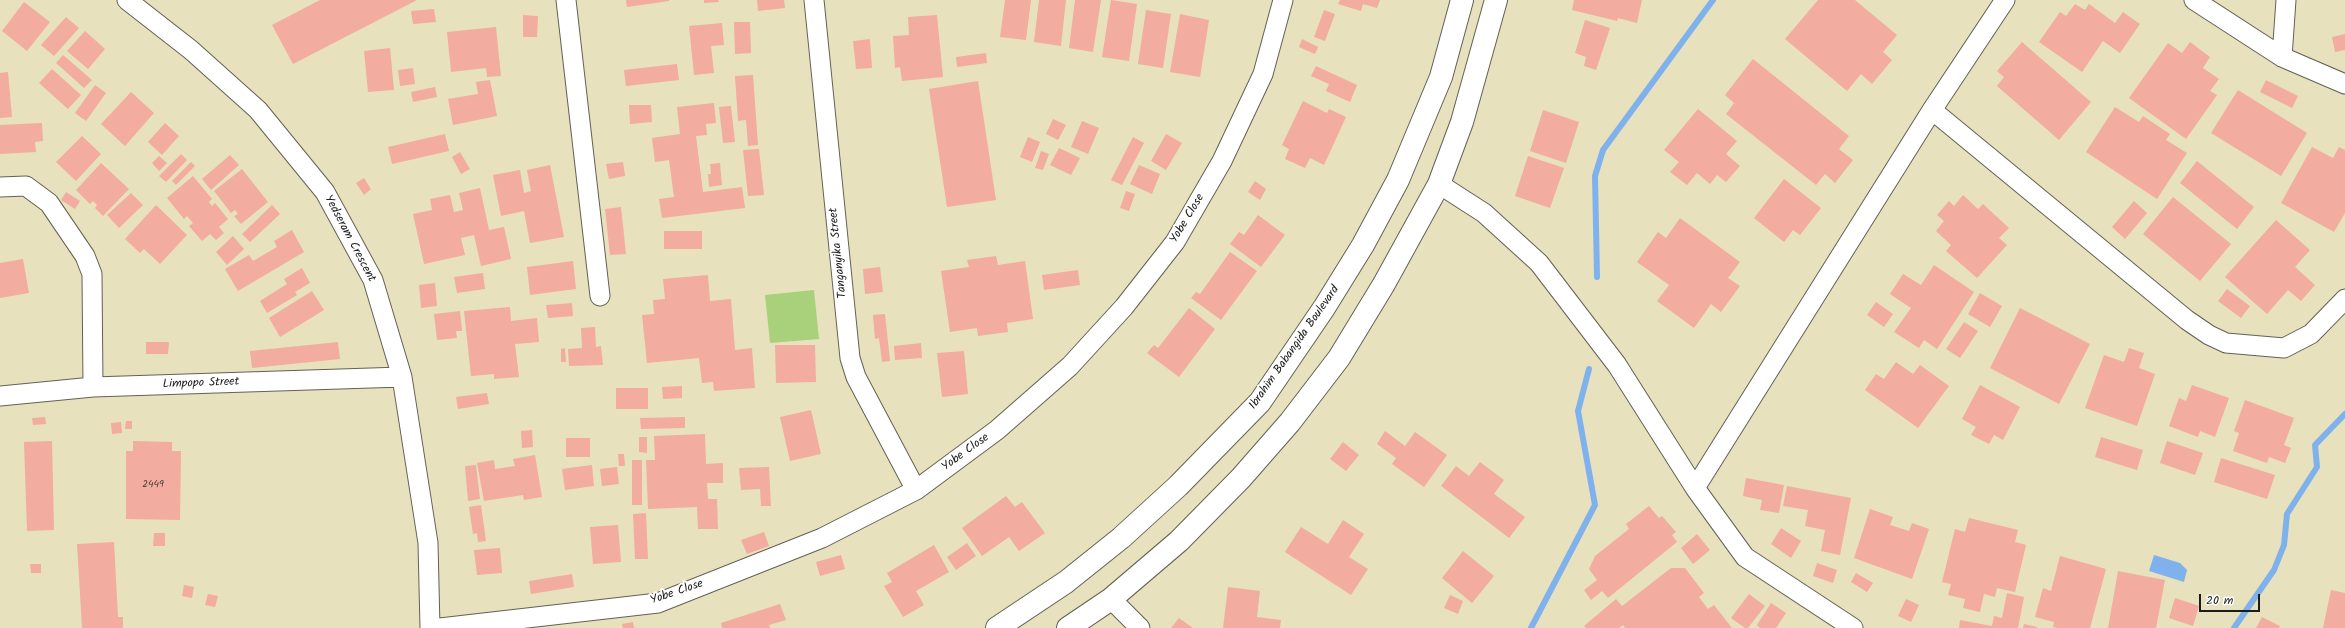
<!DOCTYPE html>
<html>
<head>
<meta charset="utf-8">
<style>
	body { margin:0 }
	#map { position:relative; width:2345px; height:628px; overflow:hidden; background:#e7e1be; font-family:Kalam,sans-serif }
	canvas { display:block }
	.scale { position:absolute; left:2199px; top:594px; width:61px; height:18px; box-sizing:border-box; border:2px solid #1c1c1c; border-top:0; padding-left:5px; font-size:12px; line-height:14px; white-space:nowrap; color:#1c1c1c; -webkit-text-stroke:3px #fff; paint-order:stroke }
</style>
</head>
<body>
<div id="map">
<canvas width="2345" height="628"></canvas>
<div class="scale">20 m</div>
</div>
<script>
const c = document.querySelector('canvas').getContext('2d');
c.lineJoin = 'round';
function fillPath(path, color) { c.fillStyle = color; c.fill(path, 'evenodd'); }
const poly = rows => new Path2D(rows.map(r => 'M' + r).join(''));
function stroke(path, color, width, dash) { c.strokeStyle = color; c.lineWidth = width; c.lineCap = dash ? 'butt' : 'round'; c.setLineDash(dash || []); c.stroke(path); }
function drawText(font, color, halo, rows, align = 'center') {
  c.font = font + ' Kalam,sans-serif'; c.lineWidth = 4; c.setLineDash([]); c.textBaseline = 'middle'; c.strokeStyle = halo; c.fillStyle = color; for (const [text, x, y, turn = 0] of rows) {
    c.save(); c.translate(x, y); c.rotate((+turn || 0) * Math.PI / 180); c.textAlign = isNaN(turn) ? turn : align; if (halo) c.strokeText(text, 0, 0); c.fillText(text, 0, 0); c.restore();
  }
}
fillPath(poly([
	[814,290,819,339,770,343,765,295]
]), '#a9d17c');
fillPath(poly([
	[2154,555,2180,563,2187,570,2184,582,2149,571]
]), '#7fb2ec');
stroke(poly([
	[1597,277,1595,176,1603,150,1713,0],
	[1531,628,1595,505,1578,411,1589,369],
	[2234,628,2274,570,2284,545,2287,514,2317,467,2315,445,2345,414]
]), '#7fb2ec', 6);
fillPath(poly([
	[320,0,417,0,293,64,272,25],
	[626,0,669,0,669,1,627,7],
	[704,0,718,0,719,2,704,3],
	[757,0,784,0,785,8,758,11],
	[1005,0,1031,0,1026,40,1000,37],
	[1039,0,1066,0,1061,46,1034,42],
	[1075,0,1101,0,1093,52,1069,48],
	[1111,0,1137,4,1129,61,1102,57],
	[1340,0,1380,0,1377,8,1363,4,1361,11,1338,4],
	[1574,0,1642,0,1637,23,1618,18,1617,21,1572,10],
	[1818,0,1855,0,1897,35,1883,52,1892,60,1872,84,1861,74,1847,91,1785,39],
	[24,2,50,22,27,51,2,31],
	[2075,4,2085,10,2089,4,2115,23,2123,12,2140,24,2120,53,2103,41,2082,72,2039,42,2060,12,2066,16],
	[434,9,436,22,413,24,411,11],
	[1146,10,1171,14,1163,68,1138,64],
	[1324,10,1335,14,1325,41,1314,37],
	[1180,14,1209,20,1200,77,1170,72],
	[523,15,538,16,537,37,523,37],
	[937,15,943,77,902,81,900,67,895,68,893,36,909,35,908,17],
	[66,17,79,28,54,56,41,45],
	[1585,20,1610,28,1596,70,1584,66,1586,57,1575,53],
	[734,22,750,22,751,53,735,54],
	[722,23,724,45,711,46,714,73,694,75,689,26],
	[496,27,501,76,487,77,486,68,451,72,447,32],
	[85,31,105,49,88,69,67,51],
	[2345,34,2345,50,2335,52,2332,37],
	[870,39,872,68,856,69,853,41],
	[1302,39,1318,47,1315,54,1299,47],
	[2022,42,2091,102,2059,140,1997,86,2004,77,1997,71],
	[2190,42,2210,57,2203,68,2219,79,2210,91,2217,95,2186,139,2129,98,2168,43,2182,53],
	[390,48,394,90,368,92,364,51],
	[986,53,987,63,957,67,956,57],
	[63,55,92,80,84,88,56,63],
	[1753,59,1849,136,1839,149,1853,160,1835,183,1825,174,1816,185,1726,114,1734,103,1725,95],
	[677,64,679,80,626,86,624,70],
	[1316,66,1357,85,1350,102,1326,91,1329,84,1311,76],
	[413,68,415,84,400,86,398,70],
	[52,69,81,95,68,109,39,83],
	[8,72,12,117,0,118,0,73],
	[753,75,758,145,748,146,746,120,738,121,735,76],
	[490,80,497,116,453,125,448,99,478,94,476,82],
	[2266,80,2298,96,2292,108,2260,92],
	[978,81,996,200,947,207,929,89],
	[95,85,106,93,86,121,75,113],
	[435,87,437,97,413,102,411,92],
	[2238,90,2307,133,2281,176,2211,133],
	[131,92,154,113,125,146,101,124],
	[1303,101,1327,113,1329,109,1346,117,1324,165,1310,158,1305,168,1285,159,1289,149,1282,145],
	[714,103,716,123,706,124,707,135,696,136,703,192,742,187,745,208,662,218,659,199,674,197,669,160,655,162,652,138,680,134,677,107],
	[629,105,651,105,652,122,630,124],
	[731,106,735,142,723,143,719,107],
	[2115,107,2139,122,2143,116,2170,134,2166,140,2187,153,2157,199,2086,152],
	[1698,109,1737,141,1726,154,1740,166,1726,182,1717,175,1710,184,1697,173,1687,185,1670,172,1679,162,1664,150],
	[1543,110,1579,122,1566,163,1530,151],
	[1053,119,1066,125,1058,140,1046,134],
	[1082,121,1099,128,1088,154,1071,147],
	[42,123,43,141,35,142,36,152,0,154,0,125],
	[165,123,179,136,162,155,148,142],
	[445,134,449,151,392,164,388,147],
	[1166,134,1182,143,1166,170,1151,161],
	[82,136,101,154,76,181,56,162],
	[1028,137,1040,142,1032,162,1020,157],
	[1133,137,1144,143,1122,185,1111,180],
	[2312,147,2333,158,2339,147,2345,150,2345,213,2334,232,2281,203],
	[1059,148,1080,158,1071,175,1050,165],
	[759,149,764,195,748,196,743,150],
	[1041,151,1049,154,1043,170,1035,168],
	[460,152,470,169,461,174,452,157],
	[181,154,187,160,166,182,159,176],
	[230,155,239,165,211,190,202,179],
	[159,156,167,163,159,171,152,163],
	[1528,156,1564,168,1550,208,1515,196],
	[2197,161,2254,207,2237,229,2180,183],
	[191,162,195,166,176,185,172,181],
	[623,162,625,176,609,179,606,164],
	[101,163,129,189,103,216,95,208,97,205,93,201,90,204,76,190],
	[720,163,722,185,709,187,708,174,711,174,710,164],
	[550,165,564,237,530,243,524,211,501,216,493,175,520,170,524,193,531,191,527,170],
	[1139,165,1160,174,1152,194,1130,184],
	[242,169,268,202,241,224,234,216,238,214,235,210,231,213,214,191],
	[193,176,212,199,209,202,212,206,215,203,228,219,219,227,224,233,216,240,210,234,202,241,189,226,193,223,187,216,184,219,167,198],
	[364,178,371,189,364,195,356,183],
	[1784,179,1821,208,1800,235,1793,230,1784,242,1754,218],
	[1255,181,1266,189,1260,200,1248,192],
	[480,188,489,230,504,227,511,259,481,266,474,235,461,238,465,255,424,264,413,214,432,210,430,199,450,195,454,212,463,210,459,193],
	[1126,191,1135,194,1129,211,1120,208],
	[66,192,80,201,75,209,61,200],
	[131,193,143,205,119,228,107,215],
	[1963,195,1978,209,1983,204,2009,228,1999,238,2007,245,1977,278,1946,251,1951,245,1936,231,1944,221,1937,215,1949,201,1954,206],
	[2173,197,2231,244,2200,281,2143,234],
	[2134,201,2147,213,2125,239,2112,227],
	[156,205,187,235,160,264,144,249,140,253,125,239],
	[272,205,280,214,250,242,242,234],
	[621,207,626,254,610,255,605,209],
	[1258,215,1285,235,1261,267,1230,244,1239,232,1244,235],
	[1680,218,1740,262,1728,278,1740,286,1721,312,1711,304,1694,328,1657,301,1669,285,1637,262,1658,232,1666,238],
	[2276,220,2310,250,2295,267,2315,285,2301,301,2288,290,2267,314,2225,277],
	[292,230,304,252,238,291,225,269,249,255,253,261,277,247,274,241],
	[664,231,702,231,702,249,664,249],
	[233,236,244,249,227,265,216,252],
	[1230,252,1257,271,1221,320,1191,298,1196,292,1200,294],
	[996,256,998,265,1025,261,1033,319,1007,323,1008,332,978,336,977,328,950,332,941,271,969,267,967,260],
	[23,259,29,293,0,298,0,263],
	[573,261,576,289,530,295,527,267],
	[1934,265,1974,292,1937,349,1924,340,1919,348,1894,332,1911,308,1890,294,1903,274,1921,285],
	[880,267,883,292,865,294,863,269],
	[302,268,310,283,295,292,297,295,267,313,260,301,287,284,284,279],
	[1078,270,1080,285,1044,290,1042,275],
	[483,273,485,289,457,293,454,277],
	[708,275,710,301,731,299,735,350,752,348,755,388,714,391,713,382,702,383,699,358,647,363,642,315,654,314,653,300,665,299,663,279],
	[435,283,437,306,421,308,419,285],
	[2227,289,2250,306,2241,318,2218,301],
	[312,291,324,310,280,337,269,318],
	[1980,293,2002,306,1990,327,1968,314],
	[1876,302,1893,314,1884,327,1867,315],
	[572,303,573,316,548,318,546,305],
	[510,307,511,321,537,318,539,342,515,344,519,377,494,379,494,374,471,376,464,311],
	[1189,308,1215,329,1179,377,1147,353,1154,345,1158,348],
	[2020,308,2090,344,2059,404,1990,368],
	[460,311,462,331,456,331,457,338,437,340,434,314],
	[885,314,890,361,882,362,879,338,875,339,873,315],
	[1964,322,1978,331,1960,358,1946,349],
	[595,327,596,347,601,346,603,365,569,366,568,349,582,348,581,328],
	[146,342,169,342,168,354,146,354],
	[338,342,340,359,252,368,250,351],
	[921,343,922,358,895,360,894,346],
	[775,345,815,345,816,382,776,383],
	[565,348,566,362,561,362,561,349],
	[2129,348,2144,353,2139,368,2155,374,2137,426,2085,408,2104,355,2124,362],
	[964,351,968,394,942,397,937,353],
	[1896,362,1913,374,1920,365,1949,386,1918,428,1865,390,1876,374,1884,379],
	[1980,385,2020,407,2003,440,1994,435,1989,444,1971,435,1976,427,1962,419],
	[2192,385,2229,398,2215,437,2200,431,2198,437,2169,426,2179,398,2186,401],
	[682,386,682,398,663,399,662,387],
	[616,388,648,388,648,409,616,409],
	[487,393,489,404,458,409,456,397],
	[2245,400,2294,418,2284,445,2291,448,2285,463,2269,457,2267,463,2233,451,2239,433,2234,431],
	[811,410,821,454,790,461,780,417],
	[45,417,46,424,33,425,32,418],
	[685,417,685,428,641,429,640,418],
	[126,421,132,421,132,429,125,429],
	[121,422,122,433,112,434,111,423],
	[532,430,533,447,522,448,521,431],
	[1385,431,1405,446,1415,432,1447,455,1424,487,1392,464,1396,458,1377,444],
	[705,434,706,464,723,463,723,483,707,483,708,499,717,499,718,529,698,529,697,507,648,509,646,460,655,460,654,436],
	[639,437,647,437,647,453,639,452],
	[2101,437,2143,450,2137,470,2095,457],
	[566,438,590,438,590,457,566,457],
	[52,441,54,530,27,531,24,442],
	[133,441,172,442,172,451,181,451,180,520,126,519,126,451,133,451],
	[2167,441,2203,453,2195,475,2160,463],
	[1343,442,1359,455,1346,471,1330,459],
	[618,454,624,454,625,466,619,466],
	[535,455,542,497,524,500,523,495,484,501,477,463,494,460,495,469,515,466,513,459],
	[2221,458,2275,475,2267,499,2214,482],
	[632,460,642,460,642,505,632,505],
	[1480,462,1504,480,1494,494,1525,517,1509,538,1441,486,1456,466,1469,476],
	[476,465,480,499,468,501,465,466],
	[592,465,594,486,565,490,562,469],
	[617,467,619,484,602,486,600,469],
	[769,467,771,506,761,506,760,489,741,490,739,468],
	[1746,478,1784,485,1779,513,1760,510,1762,500,1743,496],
	[1787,486,1851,498,1840,555,1821,551,1825,530,1805,526,1808,510,1783,506],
	[1006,496,1015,507,1022,502,1045,533,1019,551,1009,537,982,556,962,528],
	[481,505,486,541,478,542,477,533,473,534,469,507],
	[1649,506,1659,518,1662,516,1676,532,1672,535,1677,542,1608,598,1602,591,1591,600,1584,590,1597,580,1589,569,1595,556,1629,529,1626,524],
	[1870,509,1893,517,1890,525,1909,531,1912,523,1929,529,1912,579,1854,558],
	[646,513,648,559,635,559,633,514],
	[1969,518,2018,530,2015,542,2026,545,2015,592,1997,588,1995,597,1984,594,1980,612,1963,608,1965,599,1948,595,1951,584,1942,582,1955,529,1965,532],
	[1343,520,1364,534,1349,557,1368,569,1351,595,1285,552,1301,527,1328,544],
	[618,525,621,562,593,564,590,527],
	[1781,528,1801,541,1791,558,1771,544],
	[764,532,769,546,747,554,741,540],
	[154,533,165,533,165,546,153,546],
	[1697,534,1710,550,1693,564,1681,548],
	[114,542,118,617,123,617,123,628,82,628,77,544],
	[967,543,976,556,956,570,947,557],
	[934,545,949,572,916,591,924,605,903,617,884,586,892,582,887,573],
	[500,548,502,573,477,575,474,550],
	[1463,551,1494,576,1472,603,1442,578],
	[841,555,845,569,820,576,816,562],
	[2060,556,2106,569,2090,628,2058,628,2053,627,2054,622,2035,617,2043,588,2051,591],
	[1817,563,1837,570,1833,583,1813,576],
	[30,564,41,564,41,573,31,573],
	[1671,568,1685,568,1704,593,1699,597,1708,609,1714,605,1732,628,1625,628,1623,625,1619,628,1586,628,1584,626,1616,599,1622,606],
	[2118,571,2165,580,2156,628,2108,628],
	[1856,573,1873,583,1867,592,1851,582],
	[572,574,574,587,531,594,529,581],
	[184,585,194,587,192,598,182,596],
	[1228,587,1260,591,1257,617,1281,620,1280,628,1223,628],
	[2331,590,2345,593,2345,628,2323,628],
	[2007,593,2024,597,2018,628,1959,628,1960,620,1992,626,1994,616,2002,618],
	[208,594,218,596,215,607,205,605],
	[1749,594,1765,606,1748,628,1745,628,1731,618],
	[1450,595,1463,601,1458,614,1444,608],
	[2175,598,2199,606,2193,626,2169,618],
	[1906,599,1919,605,1911,622,1898,616],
	[1771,603,1786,613,1776,628,1760,628,1757,625],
	[780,604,786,620,769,625,770,628,722,628,721,623],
	[2262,617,2280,626,2279,628,2256,628],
	[1179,618,1193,628,1171,628],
	[633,622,634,628,623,628,622,624],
	[2024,624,2037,627,2037,628,2023,628]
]), '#f2aca0');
const street = poly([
	[127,0,191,50,258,110,325,192,373,280,402,377,428,543,430,628],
	[566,0,600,296],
	[814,0,850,358,856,377,916,490],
	[2194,0,2282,57,2345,84],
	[2282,57,2286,0],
	[1932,110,2187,320,2209,335,2226,343,2284,348,2311,334,2345,299],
	[1439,184,1484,213,1539,263,1617,365,1695,488,1745,557,1853,628],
	[0,187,26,186,49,203,85,256,92,274,93,387],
	[0,396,93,387,402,377],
	[1695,488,1932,110,2005,0],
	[1111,599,1140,628],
	[440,628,658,603,822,538,916,490,997,430,1070,366,1124,307,1175,242,1222,161,1263,74,1283,0]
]);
const secondary = poly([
	[997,628,1066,582,1121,538,1178,486,1260,402,1324,308,1363,245,1398,180,1441,77,1462,0],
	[1068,628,1111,599,1179,541,1241,478,1290,422,1339,358,1384,284,1439,184,1462,122,1496,0]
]);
stroke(street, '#636155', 21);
stroke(secondary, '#636155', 24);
stroke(street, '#fff', 19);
stroke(secondary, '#fff', 22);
drawText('10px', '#52403d', null, [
	["2449",153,485]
]);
drawText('12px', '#1c1c1c', '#fff', [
	["Yobe Close",1188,219,-59],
	["Yedseram Crescent",349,239,62],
	["Tanganyika Street",839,253,-96],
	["Ibrahim Babangida Boulevard",1295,348,-55],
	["Limpopo Street",201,384,-2],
	["Yobe Close",966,453,-36],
	["Yobe Close",677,593,-19]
]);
</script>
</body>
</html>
